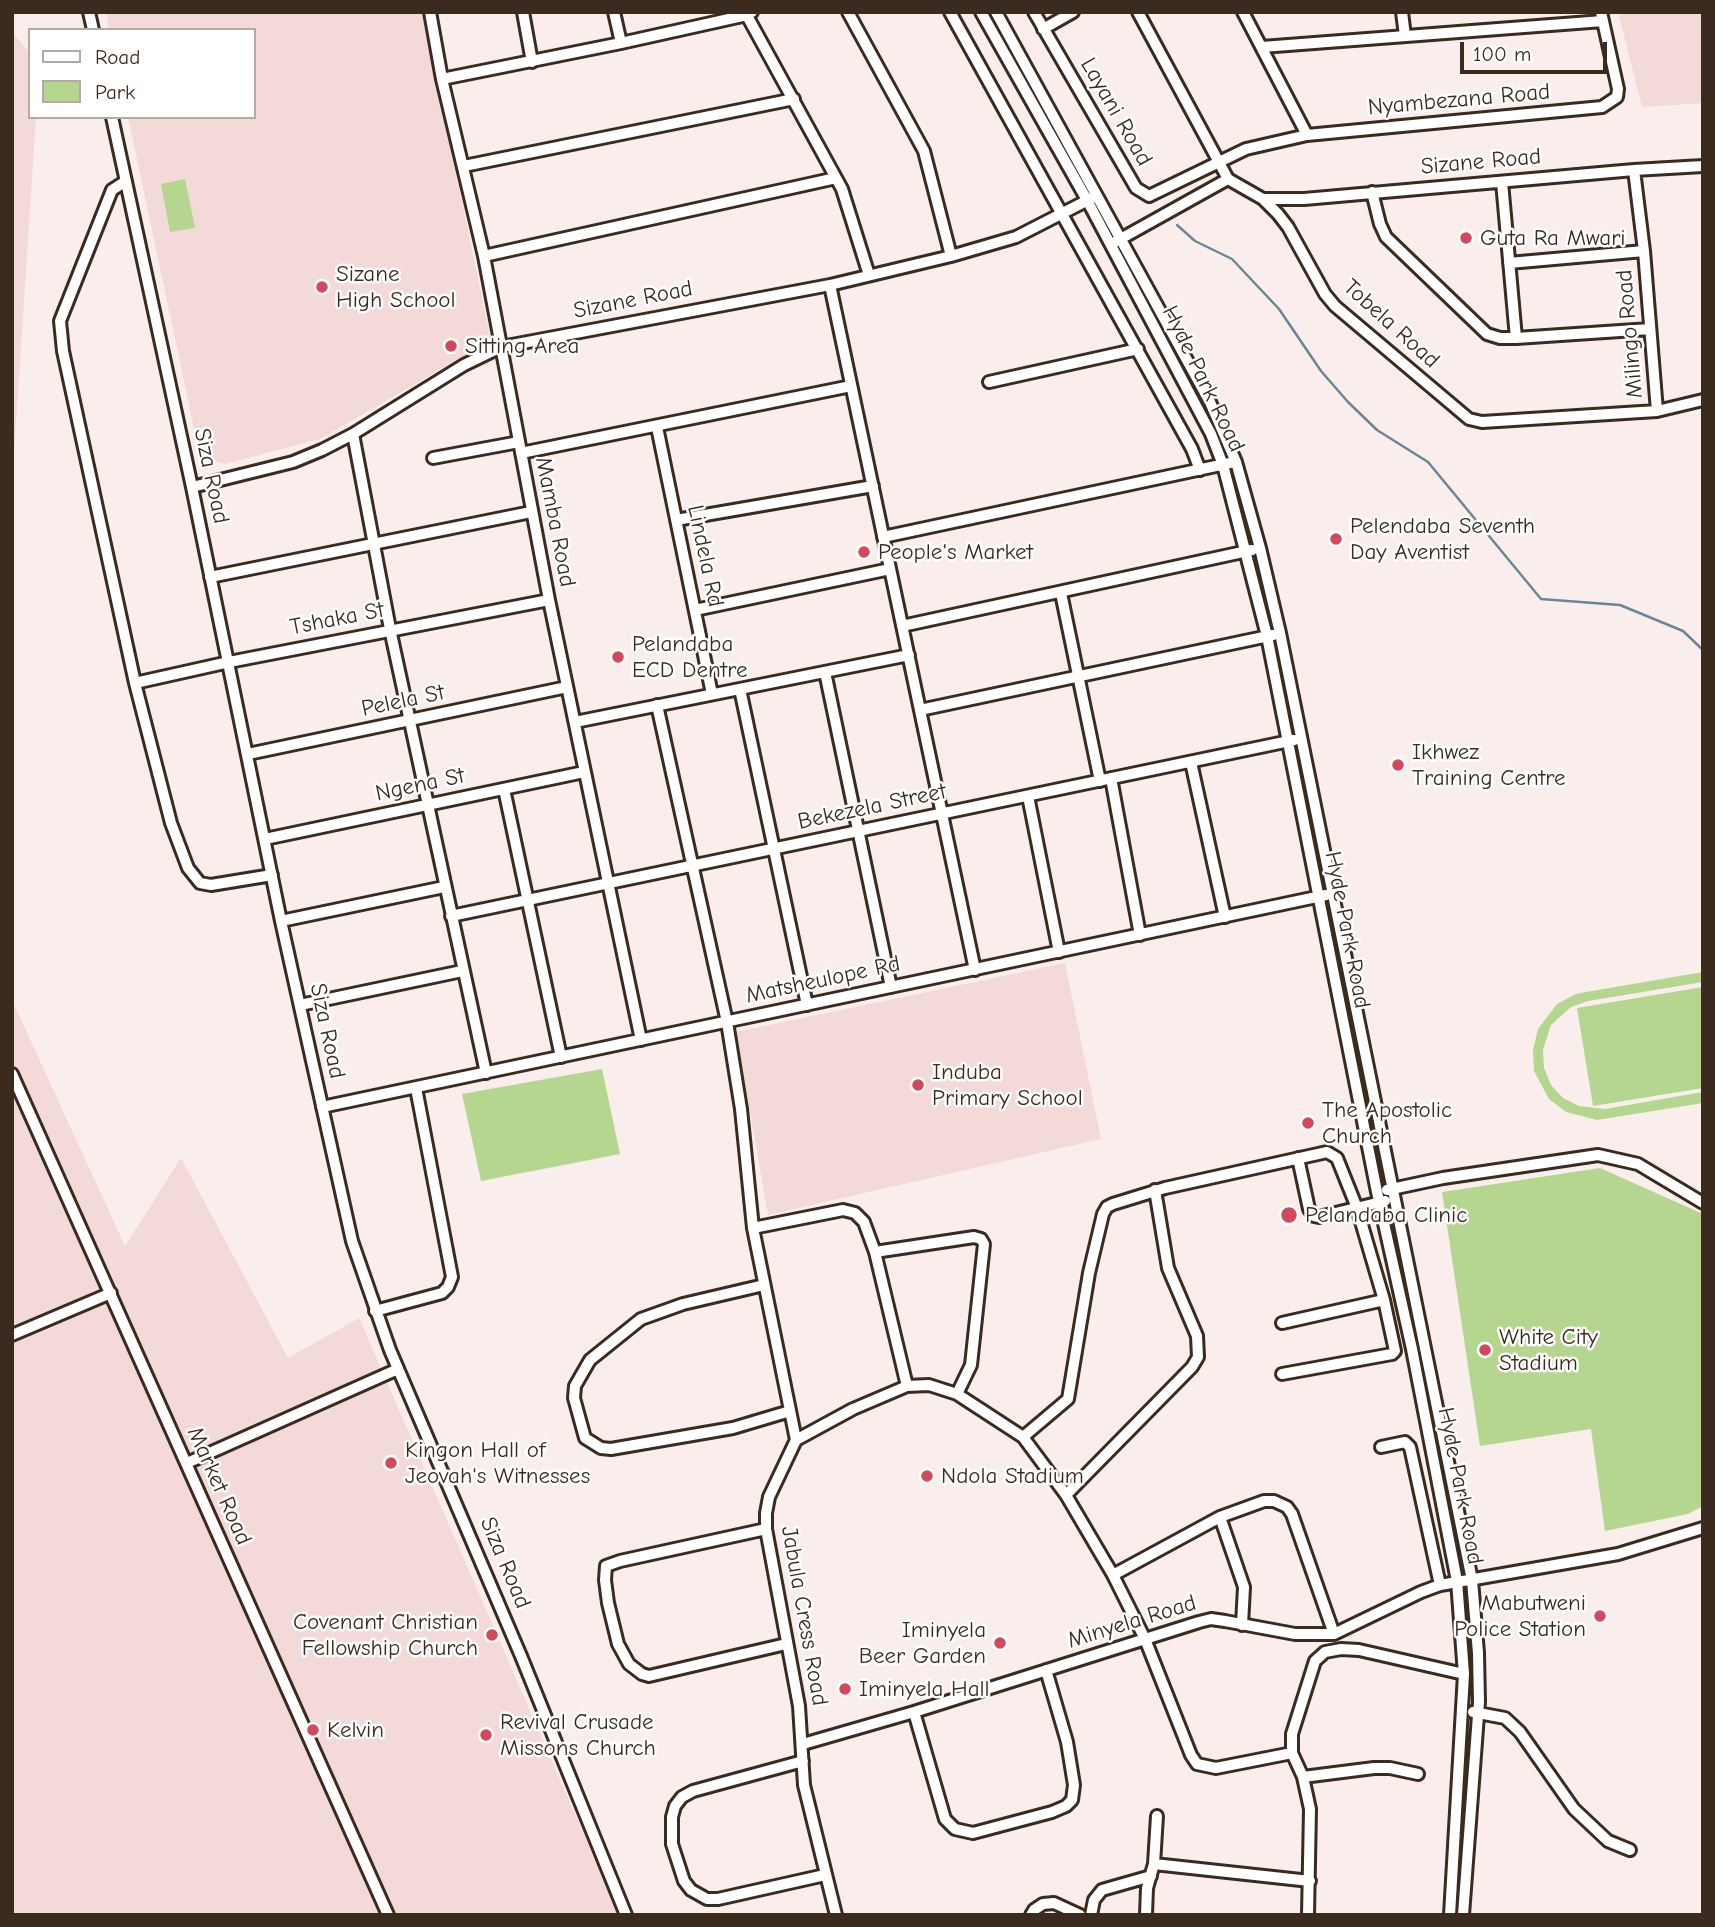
<!DOCTYPE html>
<html>
<head>
<meta charset="utf-8">
<style>
	body { margin:0 }
	#map { position:relative; width:1715px; height:1927px; overflow:hidden; background:#faeeed; font-family:"Comic Neue",sans-serif }
	canvas { display:block }
	.frame { position:absolute; inset:0; border:14px solid #3b2a1e; pointer-events:none }
	.legend { position:absolute; left:28px; top:28px; width:228px; height:91px; box-sizing:border-box; background:#fff; border:2px solid #b1aaa5; margin:0; padding:9px 12px; list-style:none; font-size:21px; color:#3b2a1e }
	.legend li { display:flex; align-items:center; gap:14px; height:35px }
	.legend b { width:35px; border:2px solid #b1aaa5 }
	.scale { position:absolute; left:1460px; top:42px; width:147px; height:32px; box-sizing:border-box; border:4px solid #3b2a1e; border-top:0; padding-left:9px; font-size:21px; line-height:24px; white-space:nowrap; color:#3b2a1e; -webkit-text-stroke:5px #fff; paint-order:stroke }
</style>
</head>
<body>
<div id="map">
<canvas width="1715" height="1927"></canvas>
<div class="frame"></div>
<ul class="legend">
<li><b style="height:9px;background:#fff"></b>Road</li>
<li><b style="height:19px;background:#b5d68f"></b>Park</li>
</ul>
<div class="scale">100 m</div>
</div>
<script>
const c = document.querySelector('canvas').getContext('2d');
c.lineJoin = 'round';
function fillPath(path, color) { c.fillStyle = color; c.fill(path, 'evenodd'); }
const poly = rows => new Path2D(rows.map(r => 'M' + r).join(''));
function stroke(path, color, width, dash) { c.strokeStyle = color; c.lineWidth = width; c.lineCap = dash ? 'butt' : 'round'; c.setLineDash(dash || []); c.stroke(path); }
function drawText(font, color, halo, rows, align = 'center') {
  c.font = font + ' "Comic Neue",sans-serif'; c.lineWidth = 5; c.setLineDash([]); c.textBaseline = 'middle'; c.strokeStyle = halo; c.fillStyle = color; for (const [text, x, y, turn = 0] of rows) {
    c.save(); c.translate(x, y); c.rotate((+turn || 0) * Math.PI / 180); c.textAlign = isNaN(turn) ? turn : align; if (halo) c.strokeText(text, 0, 0); c.fillText(text, 0, 0); c.restore();
  }
}
fillPath(poly([
	[106,12,422,12,491,340,320,439,225,464,200,457,128,117,254,117,254,30,109,30],
	[1618,12,1703,12,1703,103,1642,107],
	[12,32,30,53,30,117,36,117,12,485],
	[1065,963,1101,1139,768,1215,736,1032],
	[12,1000,125,1246,181,1158,288,1358,359,1318,619,1915,12,1915]
]), '#f3d9d8');
fillPath(poly([
	[185,179,195,228,170,232,161,184],
	[1703,972,1703,982,1588,1001,1571,1007,1551,1025,1543,1050,1544,1068,1551,1085,1563,1098,1579,1106,1605,1109,1703,1092,1703,1103,1597,1120,1566,1112,1549,1099,1534,1071,1533,1050,1538,1029,1557,1004,1576,994,1586,992],
	[1703,987,1703,1088,1593,1106,1577,1008],
	[602,1069,620,1154,481,1181,462,1094],
	[1600,1168,1703,1214,1703,1506,1688,1514,1605,1531,1591,1429,1480,1446,1442,1192]
]), '#b5d68f');
stroke(poly([
	[1177,225,1195,241,1232,259,1279,309,1321,371,1348,402,1377,430,1428,462,1541,599,1620,605,1683,631,1703,650]
]), '#6a8697', 2.5);
const minor = poly([
	[89,12,93,30],
	[430,12,442,79,484,256,549,600,641,1040],
	[523,12,532,62],
	[614,12,621,43],
	[745,12,842,189,869,275],
	[848,12,924,151,951,256],
	[950,12,1192,449,1200,470],
	[981,12,1087,200,1211,434,1223,465,1267,636,1377,1192,1412,1349,1457,1581,1464,1674,1450,1915],
	[996,12,1210,402,1236,462,1260,548,1280,633,1472,1580,1478,1653,1479,1702,1463,1915],
	[1034,12,1136,188,1149,196,1246,149,1307,135,1602,107,1617,97,1618,89,1601,12],
	[1138,12,1228,179],
	[1243,12,1307,135],
	[1402,12,1405,36],
	[1043,29,1073,12],
	[1262,47,1603,21],
	[442,79,621,43,747,15,752,12],
	[112,117,192,487,281,921,352,1241,390,1350,521,1656,626,1915],
	[464,166,794,99],
	[1634,170,1644,251,1657,411],
	[126,181,112,190,60,321,63,351,135,683,171,823,188,868,200,883,211,885,272,875],
	[1502,182,1516,338],
	[1372,192,1380,224,1386,237,1487,334,1500,338,1516,338,1650,329],
	[1263,199,1304,199,1634,170,1703,166],
	[1115,242,1228,179,1263,199,1278,214,1288,227,1325,294,1335,306,1469,419,1482,422,1657,411,1703,400],
	[484,256,836,178],
	[1509,263,1644,251],
	[830,285,975,970],
	[989,382,1138,349],
	[657,427,712,694],
	[353,434,390,629,486,1073],
	[521,453,851,386],
	[433,458,519,442],
	[192,487,293,462,322,450,353,434,464,365,501,347,830,285,951,256,1016,237,1092,198],
	[676,520,873,486],
	[883,537,1230,463],
	[210,577,531,512],
	[1061,593,1100,781],
	[695,610,890,569],
	[902,626,1252,550],
	[825,672,891,987],
	[135,683,229,662,549,600],
	[740,689,807,1005],
	[657,705,727,1022,741,1109,753,1228,796,1440],
	[920,710,1273,635],
	[575,722,909,655],
	[248,754,567,687],
	[1191,762,1225,917],
	[1111,778,1140,935],
	[504,789,561,1057],
	[1028,796,1059,952],
	[265,839,584,772],
	[451,916,1294,740],
	[281,921,444,887],
	[300,1005,462,971],
	[12,1074,388,1915],
	[322,1107,1326,895],
	[1298,1158,1309,1209,1314,1216,1319,1217,1385,1201],
	[1387,1190,1443,1178,1598,1155,1638,1164,1703,1203],
	[753,1228,843,1210,855,1213,864,1222,875,1252,907,1386],
	[875,1252,974,1237,981,1239,984,1244,971,1365,957,1394],
	[764,1285,683,1304,641,1319,590,1360,575,1386,574,1398,585,1438,601,1448,611,1449,733,1428,790,1411],
	[375,1311,442,1293,448,1287,452,1277,416,1088],
	[1282,1323,1384,1300],
	[12,1335,111,1293],
	[1023,1437,1068,1399,1089,1273,1103,1214,1107,1207,1113,1204,1165,1188,1327,1152,1337,1158,1357,1208,1384,1300,1395,1351,1392,1354,1282,1374],
	[1381,1447,1405,1442,1410,1447,1440,1585],
	[187,1463,398,1369],
	[1066,1495,1192,1367,1198,1357,1197,1336,1168,1268,1155,1190],
	[1220,1517,1244,1587,1242,1625],
	[766,1529,620,1561,606,1566,605,1580,608,1603,618,1644,629,1664,642,1674,649,1676,786,1644],
	[1113,1575,1220,1517,1264,1501,1274,1501,1287,1507,1292,1514,1334,1634],
	[914,1712,945,1819,955,1829,973,1833,1052,1812,1066,1806,1072,1800,1074,1785,1067,1742,1046,1670],
	[1473,1712,1505,1718,1520,1732,1574,1809,1608,1841,1630,1850],
	[803,1744,914,1712,1199,1622,1211,1619,1225,1621,1295,1634,1334,1634,1421,1592,1440,1585,1618,1554,1703,1528],
	[803,1761,693,1791,682,1797,675,1806,672,1817,672,1844,684,1881,691,1890,707,1899,718,1899,825,1875],
	[1303,1777,1374,1768,1390,1768,1418,1774],
	[1154,1864,1310,1881],
	[836,1915,804,1785,799,1706,766,1529,766,1513,769,1497,796,1440,853,1409,907,1386,929,1385,957,1394,1023,1437,1066,1495,1113,1575,1145,1639,1191,1755,1197,1764,1216,1768,1292,1753],
	[1031,1915,1034,1910,1043,1904,1054,1903,1080,1915],
	[1091,1915,1094,1900,1102,1890,1151,1876],
	[1146,1915,1147,1888,1154,1864,1157,1816],
	[1308,1915,1310,1809,1303,1777,1292,1753,1292,1734,1315,1661,1325,1652,1341,1649,1359,1650,1464,1674]
]);
stroke(minor, '#3b2a1e', 16);
stroke(minor, '#fff', 10);
for (const [x, y, r, color] of [
	[1466,238,7,"#d1495b"],
	[322,287,7,"#d1495b"],
	[451,346,7,"#d1495b"],
	[1336,539,7,"#d1495b"],
	[864,552,7,"#d1495b"],
	[618,657,7,"#d1495b"],
	[1398,765,7,"#d1495b"],
	[918,1085,7,"#d1495b"],
	[1308,1123,7,"#d1495b"],
	[1289,1215,9,"#d1495b"],
	[1485,1350,7,"#d1495b"],
	[391,1463,7,"#d1495b"],
	[927,1476,7,"#d1495b"],
	[1600,1616,7,"#d1495b"],
	[492,1635,7,"#d1495b"],
	[1000,1643,7,"#d1495b"],
	[845,1689,7,"#d1495b"],
	[313,1730,7,"#d1495b"],
	[486,1735,7,"#d1495b"]
]) { const dot = new Path2D(); dot.arc(x, y, r, 0, 2 * Math.PI); c.fillStyle = color; c.fill(dot); stroke(dot, '#fff', 2.5); }
drawText('23px', '#3b2a1e', '#fff', [
	["Nyambezana Road",1459,100,-5],
	["Layani Road",1116,112,60],
	["Sizane Road",1481,162,-5],
	["Sizane Road",633,300,-11],
	["Tobela Road",1391,324,42],
	["Milingo Road",1630,334,-95],
	["Hyde Park Road",1203,379,64],
	["Siza Road",211,476,78],
	["Mamba Road",555,522,79],
	["Lindela Rd",705,556,78],
	["Tshaka St",337,619,-11],
	["Pelela St",403,701,-12],
	["Ngena St",420,785,-12],
	["Bekezela Street",872,807,-12],
	["Hyde Park Road",1347,930,79],
	["Matsheulope Rd",823,980,-12],
	["Siza Road",327,1031,78],
	["Market Road",219,1486,66],
	["Hyde Park Road",1460,1486,79],
	["Siza Road",505,1563,67],
	["Jabula Cress Road",804,1616,80],
	["Minyela Road",1132,1622,-17]
]);
drawText('23px', '#3b2a1e', '#fff', [
	["Guta Ra Mwari",1480,238],
	["Sizane",336,274],
	["High School",336,300],
	["Sitting Area",465,346],
	["Pelendaba Seventh",1350,526],
	["Day Aventist",1350,552],
	["People's Market",878,552],
	["Pelandaba",632,644],
	["ECD Dentre",632,670],
	["Ikhwez",1412,752],
	["Training Centre",1412,778],
	["Induba",932,1072],
	["Primary School",932,1098],
	["The Apostolic",1322,1110],
	["Church",1322,1136],
	["Pelandaba Clinic",1305,1215],
	["White City",1499,1337],
	["Stadium",1499,1363],
	["Kingon Hall of",405,1450],
	["Jeovah's Witnesses",405,1476],
	["Ndola Stadium",941,1476],
	["Mabutweni",1586,1603,"right"],
	["Police Station",1586,1629,"right"],
	["Covenant Christian",478,1622,"right"],
	["Fellowship Church",478,1648,"right"],
	["Iminyela",986,1630,"right"],
	["Beer Garden",986,1656,"right"],
	["Iminyela Hall",859,1689],
	["Revival Crusade",500,1722],
	["Missons Church",500,1748],
	["Kelvin",327,1730]
], 'left');
</script>
</body>
</html>
